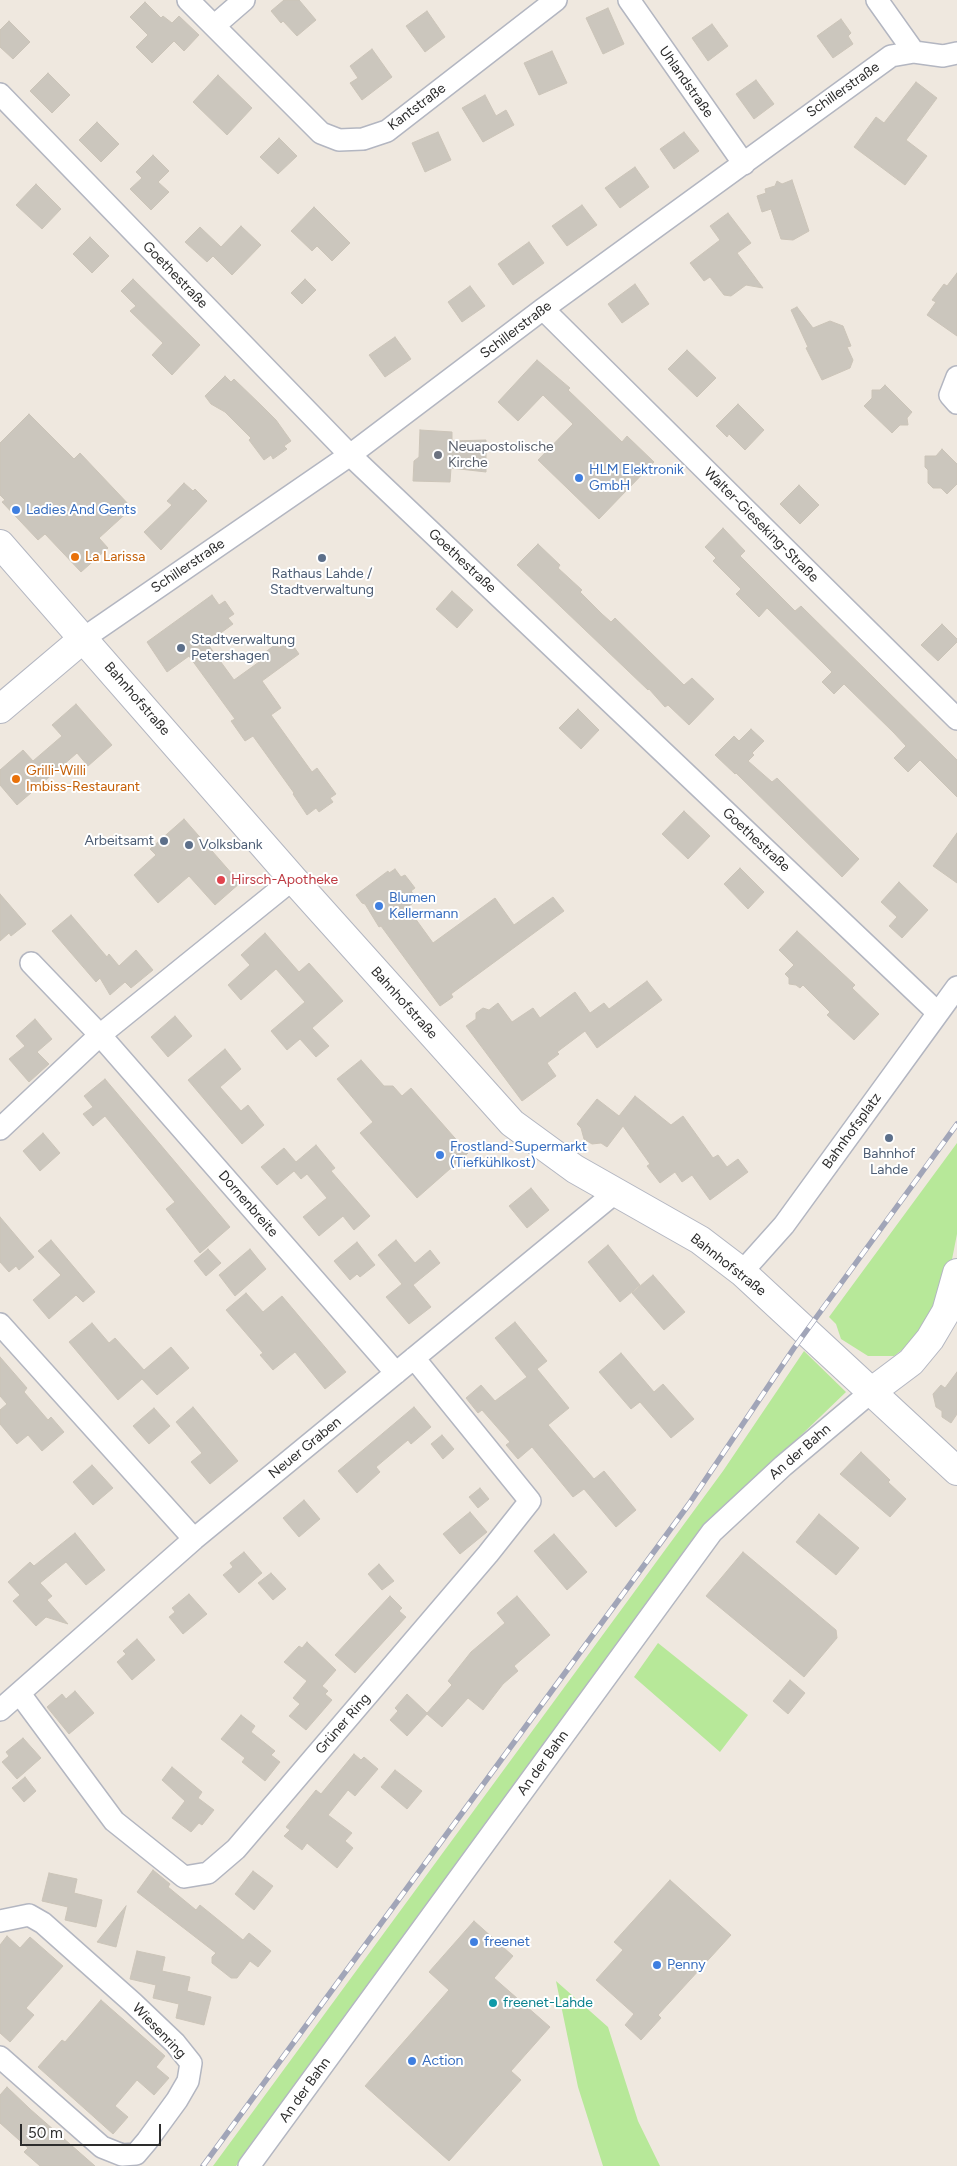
<!DOCTYPE html>
<html>
<head>
<meta charset="utf-8">
<style>
	body { margin:0 }
	#map { position:relative; width:957px; height:2166px; overflow:hidden; background:#efe8df; font-family:Figtree,sans-serif }
	canvas { display:block }
	.scale { position:absolute; left:20px; top:2124px; width:141px; height:22px; box-sizing:border-box; border:2px solid #2d2d2d; border-top:0; padding-left:6px; font-size:15px; line-height:18px; white-space:nowrap; color:#2d2d2d; -webkit-text-stroke:4px #fff; paint-order:stroke }
</style>
</head>
<body>
<div id="map">
<canvas width="957" height="2166"></canvas>
<div class="scale">50 m</div>
</div>
<script>
const c = document.querySelector('canvas').getContext('2d');
c.lineJoin = 'round';
function fillPath(path, color) { c.fillStyle = color; c.fill(path, 'evenodd'); }
const poly = rows => new Path2D(rows.map(r => 'M' + r).join(''));
function stroke(path, color, width, dash) { c.strokeStyle = color; c.lineWidth = width; c.lineCap = dash ? 'butt' : 'round'; c.setLineDash(dash || []); c.stroke(path); }
function drawText(font, color, halo, rows, align = 'center') {
  c.font = font + ' Figtree,sans-serif'; c.lineWidth = 4; c.setLineDash([]); c.textBaseline = 'middle'; c.strokeStyle = halo; c.fillStyle = color; for (const [text, x, y, turn = 0] of rows) {
    c.save(); c.translate(x, y); c.rotate((+turn || 0) * Math.PI / 180); c.textAlign = isNaN(turn) ? turn : align; if (halo) c.strokeText(text, 0, 0); c.fillText(text, 0, 0); c.restore();
  }
}
fillPath(poly([
	[957,1143,957,1234,945,1295,912,1342,894,1356,868,1356,841,1339,836,1324,829,1317],
	[804,1351,846,1392,716,1517,579,1697,236,2166,213,2166,723,1471],
	[658,1643,748,1715,720,1752,634,1677],
	[556,1981,608,2027,638,2121,660,2166,603,2166,578,2087]
]), '#b7e899');
const building = poly([
	[284,0,299,0,316,20,297,36,283,21,281,23,271,11,284,0],
	[145,2,161,18,163,16,172,23,179,16,199,35,184,51,174,41,152,63,136,47,148,35,130,17,145,2],
	[608,8,624,44,603,54,586,18,608,8],
	[427,11,445,37,425,52,406,26,427,11],
	[841,19,851,33,848,36,853,44,833,58,817,36,841,19],
	[9,21,30,42,13,59,0,47,0,30,9,21],
	[712,24,728,46,708,61,692,38,712,24],
	[372,49,392,77,362,100,350,83,358,78,350,66,372,49],
	[552,51,567,83,539,95,524,63,552,51],
	[48,73,70,95,52,113,30,91,48,73],
	[218,75,252,108,227,135,193,102,218,75],
	[756,80,774,104,754,119,736,94,756,80],
	[916,82,937,98,906,140,927,156,905,185,854,147,876,117,884,123,916,82],
	[485,95,496,116,506,110,514,125,483,142,462,108,485,95],
	[97,122,119,144,101,162,79,140,97,122],
	[438,132,451,160,425,172,412,143,438,132],
	[684,132,699,151,674,169,660,149,684,132],
	[279,138,297,156,278,174,260,157,279,138],
	[153,155,169,171,158,182,169,192,151,210,130,189,142,178,136,172,153,155],
	[635,167,649,187,620,208,605,188,635,167],
	[792,180,809,231,793,240,781,239,771,209,762,212,757,196,766,193,765,189,775,186,777,181,782,184,792,180],
	[36,184,61,209,42,229,16,205,36,184],
	[582,205,597,225,567,246,552,226,582,205],
	[314,207,350,243,332,261,317,246,312,251,291,231,314,207],
	[728,213,751,243,737,253,763,288,746,285,731,296,724,295,710,277,704,281,690,263,720,240,710,226,728,213],
	[241,226,261,245,232,275,213,256,207,262,185,242,200,227,221,247,241,226],
	[90,237,109,256,92,273,73,254,90,237],
	[529,242,544,263,513,285,498,264,529,242],
	[957,273,957,336,927,315,936,302,932,300,944,284,947,286,957,273],
	[133,279,200,345,172,375,152,355,163,343,130,311,136,306,121,291,133,279],
	[305,279,316,290,302,304,291,293,305,279],
	[635,284,649,304,622,323,608,304,635,284],
	[470,286,485,306,462,322,448,302,470,286],
	[797,307,813,328,830,321,843,326,851,346,847,347,853,360,850,368,822,380,806,348,808,347,791,310,797,307],
	[395,337,411,359,385,377,369,355,395,337],
	[687,350,716,378,697,397,668,369,687,350],
	[537,360,570,388,568,390,622,442,627,436,654,462,599,519,538,460,573,424,543,395,518,421,498,402,537,360],
	[225,376,231,382,234,379,262,406,276,420,291,441,284,446,287,449,273,459,271,455,264,460,249,440,251,438,225,412,211,404,205,396,225,376],
	[885,385,912,412,907,418,908,425,900,425,892,433,864,406,872,398,872,390,880,390,885,385],
	[738,404,764,430,745,450,729,434,727,437,716,426,738,404],
	[29,414,74,459,80,453,132,508,99,538,108,548,81,572,45,534,38,540,2,502,5,500,0,495,0,443,29,414],
	[420,430,452,432,452,441,486,440,486,472,451,468,450,482,413,481,414,461,419,457,420,430],
	[942,449,957,464,957,484,947,494,941,488,933,488,928,483,928,470,925,467,925,456,936,456,942,449],
	[184,483,193,491,195,489,207,501,161,550,144,532,172,505,167,501,184,483],
	[799,485,819,505,800,524,780,504,799,485],
	[723,528,745,551,740,556,795,611,801,606,957,760,957,797,920,760,908,772,894,758,906,746,894,733,844,684,834,694,822,682,832,672,822,662,767,608,759,617,736,594,741,589,713,561,716,558,705,547,723,528],
	[538,544,560,565,558,568,582,590,580,592,602,614,611,622,615,618,684,685,692,678,714,699,689,725,668,705,665,707,649,689,648,690,517,565,538,544],
	[452,591,473,610,457,628,436,609,452,591],
	[212,595,219,605,225,601,234,614,228,618,233,624,207,643,234,680,266,657,263,654,276,644,279,648,289,640,299,654,262,681,281,708,271,715,312,772,317,768,336,794,330,798,333,802,319,812,316,808,307,815,293,794,294,793,253,736,245,741,231,721,235,719,189,656,167,672,147,642,212,595],
	[942,624,957,639,957,642,938,661,921,645,942,624],
	[76,704,112,745,88,766,77,753,17,805,0,785,0,770,23,750,33,761,62,736,52,725,76,704],
	[578,709,599,730,581,749,559,728,578,709],
	[751,729,764,741,752,753,754,755,748,761,772,782,777,778,859,859,842,877,736,773,735,774,715,755,734,736,739,741,751,729],
	[684,811,710,836,688,859,662,834,684,811],
	[184,819,240,883,215,905,189,876,158,903,134,875,156,855,150,849,184,819],
	[957,833,957,883,933,866,957,833],
	[740,868,764,892,748,909,724,884,740,868],
	[395,869,401,877,405,875,415,888,411,891,418,900,407,907,433,943,495,898,514,925,553,897,564,911,451,994,453,997,440,1006,381,926,379,927,365,904,362,903,356,895,388,871,389,873,395,869],
	[899,882,928,910,902,938,889,926,897,917,881,902,899,882],
	[0,894,26,924,11,936,9,933,0,941,0,894],
	[71,915,107,957,109,954,119,966,136,950,153,970,131,988,125,982,110,995,100,978,96,982,52,931,71,915],
	[797,931,855,985,852,988,879,1014,854,1040,827,1015,830,1012,803,985,800,988,796,985,789,984,789,978,785,974,794,965,779,950,797,931],
	[265,933,299,972,309,963,343,1001,312,1028,329,1046,316,1057,300,1039,287,1050,271,1031,305,1002,276,969,241,1000,228,985,250,965,241,955,265,933],
	[647,981,662,1000,597,1048,585,1031,557,1052,559,1054,547,1063,556,1076,522,1101,466,1026,476,1019,476,1013,483,1008,489,1010,498,1003,512,1022,533,1008,540,1018,575,992,590,1013,604,1003,609,1009,647,981],
	[175,1016,192,1036,168,1057,151,1037,175,1016],
	[35,1019,52,1039,37,1052,49,1064,29,1082,9,1059,25,1046,16,1036,35,1019],
	[225,1049,241,1069,220,1087,241,1111,248,1105,264,1125,242,1144,188,1080,225,1049],
	[361,1060,384,1086,393,1086,402,1096,411,1088,468,1153,417,1198,360,1133,373,1122,337,1079,361,1060],
	[105,1079,230,1227,200,1253,166,1209,175,1202,105,1116,93,1126,83,1114,93,1107,84,1096,105,1079],
	[635,1096,671,1125,683,1116,713,1158,718,1155,727,1167,738,1159,748,1172,710,1200,692,1175,682,1182,675,1172,660,1183,647,1166,650,1164,623,1126,607,1147,601,1143,592,1144,584,1139,581,1128,577,1124,597,1099,619,1116,635,1096],
	[43,1133,60,1153,40,1171,23,1151,43,1133],
	[316,1145,335,1168,331,1171,370,1216,354,1230,343,1216,319,1236,303,1217,327,1198,307,1174,301,1179,294,1171,277,1185,261,1167,284,1148,296,1162,316,1145],
	[531,1188,549,1210,527,1228,509,1206,531,1188],
	[0,1217,34,1257,19,1270,16,1266,9,1272,0,1262,0,1217],
	[51,1240,95,1292,83,1302,76,1295,49,1319,33,1300,61,1275,38,1251,51,1240],
	[396,1240,415,1263,430,1250,440,1263,413,1285,431,1307,409,1324,386,1297,402,1284,378,1255,396,1240],
	[357,1242,375,1265,360,1277,357,1274,350,1280,334,1261,357,1242],
	[608,1245,640,1285,620,1302,588,1262,608,1245],
	[208,1249,221,1263,206,1276,194,1261,208,1249],
	[250,1249,266,1269,235,1296,219,1275,250,1249],
	[653,1275,685,1312,664,1330,632,1293,653,1275],
	[246,1293,263,1312,282,1296,346,1372,325,1389,295,1352,273,1370,260,1355,263,1353,226,1310,246,1293],
	[515,1322,547,1361,537,1369,569,1408,548,1425,594,1479,604,1471,636,1510,616,1527,584,1489,573,1497,532,1447,518,1459,506,1445,510,1442,482,1410,478,1413,466,1398,481,1385,495,1401,527,1377,495,1338,515,1322],
	[92,1323,109,1343,115,1338,144,1370,171,1347,189,1368,157,1395,142,1379,118,1400,69,1342,92,1323],
	[621,1353,654,1392,663,1384,694,1419,671,1438,640,1402,631,1409,599,1372,621,1353],
	[0,1357,27,1388,24,1392,48,1420,51,1417,64,1432,42,1451,28,1435,17,1444,0,1424,0,1410,7,1404,0,1396,0,1357],
	[957,1372,957,1414,951,1423,942,1417,942,1411,936,1407,933,1394,941,1385,945,1388,957,1372],
	[193,1407,238,1461,210,1484,191,1462,202,1453,176,1422,193,1407],
	[414,1407,431,1427,411,1444,408,1440,376,1467,380,1472,357,1493,338,1471,414,1407],
	[154,1408,170,1426,149,1444,133,1426,154,1408],
	[442,1435,454,1449,443,1459,431,1444,442,1435],
	[861,1452,890,1480,888,1482,906,1499,890,1517,840,1474,861,1452],
	[92,1465,113,1488,93,1505,73,1482,92,1465],
	[480,1488,489,1499,478,1508,469,1497,480,1488],
	[304,1500,320,1519,299,1537,283,1518,304,1500],
	[470,1512,487,1532,460,1554,443,1534,470,1512],
	[819,1514,859,1548,836,1575,796,1542,819,1514],
	[75,1533,105,1570,86,1585,66,1562,40,1583,52,1596,47,1600,68,1624,46,1617,36,1626,13,1601,20,1595,8,1582,30,1562,34,1566,75,1533],
	[554,1534,587,1572,567,1590,534,1551,554,1534],
	[244,1552,262,1573,239,1593,223,1575,233,1567,230,1563,244,1552],
	[743,1552,836,1630,837,1638,804,1677,706,1596,743,1552],
	[379,1564,394,1581,382,1590,368,1574,379,1564],
	[271,1573,286,1589,273,1600,258,1583,271,1573],
	[189,1594,207,1614,183,1634,169,1617,175,1612,172,1608,189,1594],
	[390,1596,402,1608,399,1611,406,1617,355,1673,335,1655,390,1596],
	[517,1596,550,1635,514,1666,518,1671,503,1684,483,1710,468,1698,442,1727,427,1714,407,1736,390,1720,398,1711,395,1708,407,1694,427,1713,452,1685,448,1681,471,1652,505,1623,497,1613,517,1596],
	[137,1639,155,1660,132,1680,117,1662,126,1654,123,1651,137,1639],
	[307,1642,336,1670,322,1686,328,1691,325,1694,332,1700,306,1730,289,1716,300,1704,293,1698,307,1681,284,1662,299,1646,302,1648,307,1642],
	[790,1680,805,1693,788,1714,773,1701,790,1680],
	[75,1691,94,1713,69,1734,47,1707,62,1694,66,1699,75,1691],
	[241,1715,255,1726,251,1732,275,1751,271,1755,280,1762,265,1781,242,1762,245,1758,221,1739,241,1715],
	[23,1738,41,1758,17,1779,2,1762,9,1756,6,1752,23,1738],
	[354,1754,361,1760,364,1757,378,1769,355,1796,348,1790,328,1815,352,1833,345,1841,353,1848,337,1868,307,1843,302,1850,284,1836,290,1830,286,1827,316,1790,321,1794,354,1754],
	[172,1767,202,1792,198,1798,214,1810,202,1825,199,1823,191,1832,172,1818,185,1801,162,1780,172,1767],
	[395,1770,422,1791,407,1809,381,1787,395,1770],
	[25,1777,36,1791,24,1802,12,1788,25,1777],
	[153,1870,170,1884,168,1887,196,1910,200,1905,243,1940,249,1933,271,1951,258,1967,250,1961,237,1978,231,1978,212,1963,212,1957,216,1953,137,1892,153,1870],
	[253,1871,273,1886,254,1910,235,1894,253,1871],
	[49,1873,77,1879,74,1893,102,1900,96,1927,65,1920,68,1907,42,1901,49,1873],
	[670,1880,731,1935,658,2015,661,2018,641,2040,625,2025,634,2014,596,1980,623,1950,614,1942,670,1880],
	[126,1906,116,1947,97,1942,126,1906],
	[474,1921,513,1956,494,1978,550,2027,511,2071,521,2080,449,2161,365,2086,449,1990,429,1972,474,1921],
	[7,1936,20,1948,30,1937,63,1966,26,2008,34,2015,10,2042,0,2033,0,1945,7,1936],
	[137,1951,165,1957,162,1971,190,1977,187,1991,211,1997,204,2025,176,2018,179,2004,153,1998,156,1985,130,1979,137,1951],
	[101,2000,165,2056,156,2067,169,2078,154,2095,137,2080,115,2106,128,2117,113,2134,38,2067,62,2040,65,2042,101,2000],
	[7,2087,30,2109,95,2166,40,2166,24,2152,28,2148,0,2123,0,2095,7,2087]
]);
fillPath(building, '#cbc6bd');
stroke(building, '#cbc4b8', 1);
const street = poly([
	[188,0,321,133,339,140,363,139,387,131,556,0],
	[629,0,744,164],
	[877,0,914,52],
	[214,26,244,0],
	[0,94,350,455,938,1013],
	[543,309,957,719],
	[957,377,950,395,957,403],
	[84,638,350,455,543,309,891,56,914,52,943,56,957,53],
	[31,963,100,1035,396,1373],
	[0,1129,100,1035,293,879],
	[742,1272,784,1225,957,987],
	[0,1324,194,1539],
	[20,1694,114,1821,184,1877,208,1873,236,1849,488,1554,530,1501,414,1358],
	[0,1710,194,1539,616,1192],
	[0,1921,29,1915,43,1923,133,2003,175,2043,191,2063,188,2081,177,2100,147,2141,136,2154,122,2155,102,2147,0,2057],
	[249,2166,712,1532,783,1466,871,1392]
]);
const secondary = poly([
	[0,544,293,879,512,1123,575,1169,700,1240,742,1272,957,1471],
	[0,709,84,638],
	[871,1392,911,1362,930,1339,946,1312,957,1273]
]);
stroke(street, '#b3b6c1', 24);
stroke(secondary, '#b3b6c1', 30);
stroke(street, '#fff', 21);
stroke(secondary, '#fff', 28);
const rail = poly([
	[203,2166,689,1504,794,1348,957,1124]
]);
stroke(rail, '#a1a5b8', 5.5);
stroke(rail, '#fff', 4, [11]);
for (const [x, y, r, color] of [
	[438,455,5,"#6b7280"],
	[579,478,5,"#3f7fe0"],
	[16,510,5,"#3f7fe0"],
	[75,557,5,"#e8710a"],
	[322,558,5,"#5c6f8a"],
	[181,648,5,"#5c6f8a"],
	[16,779,5,"#e8710a"],
	[164,841,5,"#5c6f8a"],
	[189,845,5,"#5c6f8a"],
	[221,880,5,"#e0444e"],
	[379,906,5,"#3f7fe0"],
	[889,1138,5,"#5c6f8a"],
	[440,1155,5,"#3f7fe0"],
	[474,1942,5,"#3f7fe0"],
	[657,1965,5,"#3f7fe0"],
	[493,2003,5,"#0f9aa8"],
	[412,2061,5,"#3f7fe0"]
]) { const dot = new Path2D(); dot.arc(x, y, r, 0, 2 * Math.PI); c.fillStyle = color; c.fill(dot); stroke(dot, '#fff', 2); }
drawText('14px', '#2d2d2d', '#fff', [
	["Uhlandstraße",686,82,55],
	["Schillerstraße",843,90,-35],
	["Kantstraße",417,107,-37],
	["Goethestraße",175,275,46],
	["Schillerstraße",516,330,-37],
	["Walter-Gieseking-Straße",761,525,45],
	["Goethestraße",462,561,43],
	["Schillerstraße",188,566,-34],
	["Bahnhofstraße",137,699,49],
	["Goethestraße",756,840,43],
	["Bahnhofstraße",404,1003,48],
	["Bahnhofsplatz",852,1131,-54],
	["Dornenbreite",248,1204,49],
	["Bahnhofstraße",728,1265,38],
	["Neuer Graben",305,1448,-39],
	["An der Bahn",800,1452,-41],
	["Grüner Ring",343,1724,-49],
	["An der Bahn",543,1763,-54],
	["Wiesenring",159,2031,46],
	["An der Bahn",305,2090,-54]
]);
drawText('14px', '#5b616d', '#fff', [
	["Neuapostolische",448,447],
	["Kirche",448,463]
], 'left');
drawText('14px', '#366cbe', '#fff', [
	["HLM Elektronik",589,470],
	["GmbH",589,486],
	["Ladies And Gents",26,510],
	["Blumen",389,898],
	["Kellermann",389,914],
	["Frostland-Supermarkt",450,1147],
	["(Tiefkühlkost)",450,1163],
	["freenet",484,1942],
	["Penny",667,1965],
	["Action",422,2061]
], 'left');
drawText('14px', '#c56008', '#fff', [
	["La Larissa",85,557],
	["Grilli-Willi",26,771],
	["Imbiss-Restaurant",26,787]
], 'left');
drawText('14px', '#4e5e75', '#fff', [
	["Rathaus Lahde /",322,574],
	["Stadtverwaltung",322,590],
	["Stadtverwaltung",191,640,"left"],
	["Petershagen",191,656,"left"],
	["Arbeitsamt",154,841,"right"],
	["Volksbank",199,845,"left"],
	["Bahnhof",889,1154],
	["Lahde",889,1170]
]);
drawText('14px', '#be3a42', '#fff', [
	["Hirsch-Apotheke",231,880]
], 'left');
drawText('14px', '#0d838f', '#fff', [
	["freenet-Lahde",503,2003]
], 'left');
</script>
</body>
</html>
